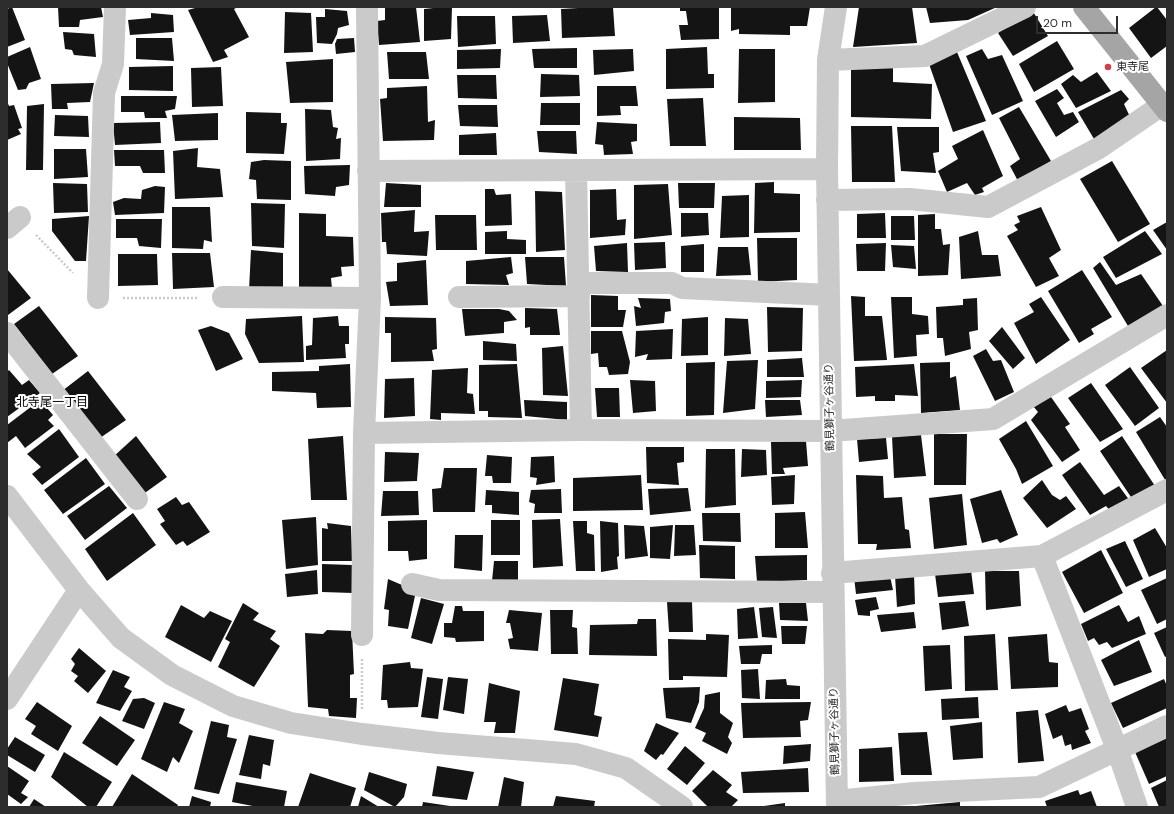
<!DOCTYPE html>
<html>
<head>
<meta charset="utf-8">
<style>
	body { margin:0 }
	#map { position:relative; width:1174px; height:814px; overflow:hidden; background:#fff; font-family:"DM Sans",sans-serif }
	canvas { display:block }
	.frame { position:absolute; inset:0; border:8px solid #2d2d2d; pointer-events:none }
	.scale { position:absolute; left:1036px; top:16px; width:82px; height:18px; box-sizing:border-box; border:2px solid #2d2d2d; border-top:0; padding-left:5px; font-size:12px; line-height:14px; white-space:nowrap; color:#2d2d2d; -webkit-text-stroke:3px #fff; paint-order:stroke }
</style>
</head>
<body>
<div id="map">
<canvas width="1174" height="814"></canvas>
<div class="frame"></div>
<div class="scale">20 m</div>
</div>
<script>
const c = document.querySelector('canvas').getContext('2d');
c.lineJoin = 'round';
function fillPath(path, color) { c.fillStyle = color; c.fill(path, 'evenodd'); }
const poly = rows => new Path2D(rows.map(r => 'M' + r).join(''));
function stroke(path, color, width, dash) { c.strokeStyle = color; c.lineWidth = width; c.lineCap = dash ? 'butt' : 'round'; c.setLineDash(dash || []); c.stroke(path); }
function drawText(font, color, halo, rows, align = 'center') {
  c.font = font + ' "DM Sans","Noto Sans JP",sans-serif'; c.lineWidth = 4; c.setLineDash([]); c.textBaseline = 'middle'; c.strokeStyle = halo; c.fillStyle = color; for (const [text, x, y, turn = 0] of rows) {
    c.save(); c.translate(x, y); c.rotate((+turn || 0) * Math.PI / 180); c.textAlign = isNaN(turn) ? turn : align; if (halo) c.strokeText(text, 0, 0); c.fillText(text, 0, 0); c.restore();
  }
}
fillPath(poly([
	[12,7,25,40,7,47,7,9],
	[58,7,101,7,103,17,80,20,79,27,59,27],
	[195,7,238,7,234,9,249,37,224,50,228,57,213,62,188,10,195,8],
	[385,7,416,7,420,42,379,45,377,21,385,20],
	[443,7,452,7,451,39,424,41,424,9],
	[595,7,613,7,615,36,562,38,561,9],
	[680,7,719,7,719,39,681,40,679,25,688,25,686,11,680,11],
	[731,7,810,7,807,26,790,26,790,35,739,34,739,29,731,31],
	[859,7,912,7,917,43,853,47],
	[926,7,997,7,968,20,930,23],
	[1156,7,1157,7,1167,20,1167,46,1151,58,1129,28],
	[325,9,347,11,349,25,338,28,337,34,332,44,317,43,316,17,325,17],
	[1032,10,1048,36,1013,56,998,33],
	[285,12,311,13,313,52,284,53],
	[151,13,173,15,174,32,130,35,128,20,151,18],
	[547,15,550,41,513,43,512,16],
	[457,16,495,16,496,44,458,47],
	[63,32,94,34,96,57,74,55,72,50,65,49],
	[136,38,172,38,174,61,136,59],
	[354,38,355,52,336,54,335,44,337,39],
	[1057,41,1074,69,1034,92,1019,64],
	[30,47,41,79,29,83,26,89,18,90,7,63,7,57],
	[707,47,708,74,714,74,714,88,666,89,666,49],
	[577,48,577,68,534,68,532,49],
	[501,49,500,68,457,69,457,50],
	[633,49,634,71,594,75,593,50],
	[739,49,775,49,775,102,738,103],
	[982,49,988,59,1002,55,1023,101,992,115,966,56],
	[387,52,426,52,429,79,389,79],
	[957,52,986,121,953,132,929,64],
	[333,59,333,102,290,103,286,62],
	[173,66,173,91,129,90,129,67],
	[221,67,223,106,192,107,191,68],
	[893,67,893,82,932,84,931,119,851,117,851,68],
	[1097,72,1111,91,1076,108,1061,84,1073,75,1081,82],
	[541,74,579,75,580,96,540,97],
	[457,75,496,75,497,99,458,98],
	[94,83,90,102,67,103,68,109,52,109,51,84],
	[427,86,428,122,435,120,434,140,383,141,380,99,387,98,387,88],
	[597,86,636,86,638,106,620,106,621,115,597,116],
	[1057,89,1064,98,1057,103,1064,115,1073,112,1079,122,1056,137,1035,101],
	[1121,90,1129,99,1124,104,1131,119,1094,139,1078,112],
	[121,96,177,96,175,109,165,111,167,118,145,118,144,112,121,112],
	[703,98,706,146,670,146,667,99],
	[7,101,9,106,14,105,22,128,18,129,21,134,7,140],
	[541,103,580,103,580,125,540,125],
	[44,104,43,170,26,170,27,106],
	[458,105,497,105,498,127,460,126],
	[1019,107,1051,161,1018,181,1010,166,1020,159,999,118],
	[305,109,331,110,333,127,338,128,336,139,341,138,340,159,306,161],
	[246,112,281,113,281,123,287,123,284,154,246,153],
	[218,113,218,140,175,141,172,115],
	[55,115,88,116,89,137,54,136],
	[734,117,800,118,801,150,734,150],
	[160,122,161,143,115,145,113,123],
	[597,122,637,124,637,141,631,142,633,154,604,155,603,145,595,144],
	[851,126,892,126,895,182,852,182],
	[897,127,939,127,939,152,933,153,936,173,901,171],
	[983,130,1003,176,982,188,984,192,975,195,967,183,947,192,938,171,958,159,952,146],
	[537,131,576,131,577,154,539,152],
	[496,133,497,155,459,155,459,135],
	[198,148,197,167,220,169,223,197,175,199,173,151],
	[54,149,86,149,88,177,54,179],
	[114,150,164,150,165,173,143,173,140,166,115,166],
	[264,160,291,161,291,200,257,199,256,180,249,179,251,162],
	[1112,161,1150,224,1118,242,1080,179],
	[350,165,349,185,336,187,335,196,305,194,304,166],
	[774,182,774,193,800,194,800,232,754,233,755,183],
	[53,183,87,184,88,212,54,213],
	[386,183,421,185,421,207,384,207],
	[678,183,715,183,714,208,679,208],
	[668,184,672,235,634,239,634,185],
	[155,186,165,187,164,213,115,215,113,202,124,198,141,199,142,190],
	[485,189,494,189,496,195,511,194,512,225,485,226],
	[616,189,617,220,626,219,625,235,590,238,590,190],
	[535,191,562,192,565,250,536,252],
	[749,195,749,237,720,238,722,196],
	[251,203,285,204,284,248,252,246],
	[172,207,210,207,212,242,204,240,203,249,172,248],
	[1041,207,1061,250,1049,258,1059,276,1036,287,1007,236,1018,230,1014,225,1020,222,1017,216],
	[415,210,414,232,429,231,427,256,387,254,386,242,382,242,381,213],
	[299,213,326,214,326,236,353,237,354,266,341,267,342,276,331,278,332,289,299,288],
	[681,213,708,213,709,235,681,237],
	[885,213,886,238,857,238,857,214],
	[935,214,935,229,941,229,943,245,950,244,948,275,918,276,918,215],
	[435,215,476,215,477,250,436,250],
	[89,216,86,261,75,261,52,231,52,219],
	[891,216,914,216,915,240,891,240],
	[116,219,162,219,161,248,139,246,137,238,116,238],
	[1167,222,1167,250,1153,230],
	[507,231,507,239,526,240,526,254,485,254,485,232],
	[978,231,982,255,998,255,1001,276,961,279,959,237],
	[1145,231,1162,254,1116,278,1103,257],
	[757,238,797,238,797,280,758,282],
	[665,242,666,268,635,270,634,243],
	[627,243,628,272,596,271,594,246],
	[886,243,885,271,857,271,856,244],
	[704,244,704,272,681,272,681,246],
	[891,245,914,246,916,269,893,267],
	[718,247,748,247,751,275,716,276],
	[251,250,283,253,283,291,249,290],
	[172,253,210,253,214,287,173,289],
	[118,254,157,254,158,285,118,286],
	[511,257,513,273,506,275,509,285,466,284,466,261],
	[525,257,564,257,566,286,527,284],
	[426,260,428,305,390,306,386,282,397,281,397,263],
	[1100,262,1116,285,1141,274,1163,306,1128,326,1093,268],
	[7,269,31,298,8,315,7,314],
	[1082,270,1112,317,1091,329,1094,334,1079,343,1048,291],
	[591,295,618,296,618,310,626,310,623,327,591,327],
	[851,296,865,297,865,316,882,316,887,360,854,361],
	[891,297,912,297,912,314,928,316,929,334,916,335,917,356,894,358],
	[1041,297,1070,340,1036,364,1014,323,1034,312,1029,304],
	[638,298,670,299,671,311,665,312,664,323,636,326,634,306,641,308],
	[977,298,978,330,969,332,971,349,945,356,943,338,937,338,936,307,963,305,963,299],
	[39,306,78,356,52,374,14,324],
	[767,307,803,308,802,351,768,352],
	[525,308,557,309,560,335,530,335,530,327,525,328],
	[462,309,499,309,509,311,517,320,504,322,504,333,465,336],
	[302,316,304,362,259,363,245,334,246,319],
	[338,316,339,326,349,326,349,344,345,344,346,358,306,360,306,346,312,345,313,318],
	[385,317,436,318,437,349,432,350,434,361,391,362,391,333,385,333],
	[708,317,708,355,681,356,682,319],
	[725,318,748,319,751,354,724,356],
	[211,326,229,333,243,359,216,371,198,330],
	[1002,327,1025,358,1013,369,989,341],
	[673,329,672,359,646,360,648,354,635,357,636,331],
	[591,331,622,331,630,362,628,374,609,375,607,367,599,367,598,353,591,354],
	[483,341,516,344,517,361,483,360],
	[563,346,568,396,543,395,542,348],
	[986,349,993,361,1001,360,1014,392,995,401,973,356],
	[1167,350,1167,403,1141,368],
	[802,358,804,377,767,377,767,360],
	[758,360,755,409,723,413,727,361],
	[715,362,714,415,686,416,686,363],
	[950,362,950,378,956,376,960,410,921,413,920,363],
	[350,364,351,407,317,408,316,393,272,391,272,372,319,371,319,366],
	[517,364,522,418,488,417,488,411,479,411,479,365],
	[914,364,918,396,895,395,895,401,875,401,875,396,856,397,855,367],
	[1130,367,1159,408,1135,426,1105,385],
	[468,368,467,393,473,394,475,414,441,413,441,420,430,419,432,370],
	[9,370,22,385,29,380,40,393,7,417,7,372],
	[88,371,126,420,100,438,62,391],
	[414,378,415,416,384,418,385,379],
	[630,380,655,381,656,411,633,413],
	[802,380,801,397,766,398,766,381],
	[1091,383,1123,429,1100,442,1068,398],
	[595,388,619,388,620,417,597,417],
	[1051,397,1070,424,1065,427,1080,450,1062,462,1031,420,1038,412,1033,406],
	[40,400,53,415,48,420,54,426,25,448,16,436,7,443,7,425],
	[524,400,567,402,567,420,525,416],
	[765,400,800,400,802,415,766,417],
	[1160,417,1167,427,1167,483,1136,432],
	[1026,421,1053,466,1022,484,1016,469,999,439],
	[59,429,79,457,42,485,32,474,41,467,27,454],
	[934,434,967,434,966,485,934,485],
	[921,435,926,476,894,478,892,436],
	[136,436,167,477,142,495,113,457],
	[343,436,347,500,311,500,308,439],
	[1122,436,1155,486,1133,500,1100,451],
	[886,438,888,459,859,462,857,439],
	[806,441,808,466,783,468,785,474,772,474,771,442],
	[646,447,684,447,684,462,677,463,679,485,647,483],
	[706,449,735,449,736,505,705,508],
	[742,449,766,450,767,475,741,477],
	[385,452,419,453,417,481,384,482],
	[487,455,512,457,511,483,493,483,492,476,485,476],
	[554,456,555,482,536,485,537,478,530,477,531,457],
	[86,458,105,484,63,514,44,490],
	[1080,462,1104,495,1119,486,1130,501,1112,513,1106,506,1090,515,1062,475],
	[444,468,477,468,475,512,433,512,432,489,441,488],
	[641,475,643,510,573,511,573,478],
	[795,475,794,504,772,505,771,477],
	[856,475,883,476,884,498,902,497,905,529,909,530,911,548,876,550,877,544,858,544],
	[1042,480,1052,495,1060,500,1066,496,1076,509,1047,528,1023,498],
	[109,486,127,508,85,540,67,516],
	[688,488,691,511,650,515,648,489],
	[561,489,562,513,534,513,535,504,529,502,531,490],
	[486,490,519,492,519,515,492,513,492,505,485,505],
	[1001,490,1018,535,1000,543,997,539,982,543,970,499],
	[383,491,418,491,419,515,381,516],
	[962,494,967,545,934,549,929,498],
	[176,497,182,505,189,502,210,532,187,546,183,541,176,545,160,524,165,521,157,509],
	[805,512,808,548,775,548,775,513],
	[133,513,156,545,107,581,85,549],
	[702,513,740,513,741,542,703,541],
	[316,517,318,565,286,569,282,520],
	[560,519,563,566,533,568,532,520],
	[427,520,427,559,409,561,408,551,388,551,388,521],
	[491,520,520,520,520,555,491,555],
	[573,521,587,521,587,533,594,535,595,571,576,571],
	[600,521,618,523,619,556,617,557,618,569,601,572],
	[327,523,351,526,352,561,322,561,322,528,328,529],
	[624,525,644,526,648,556,625,559],
	[673,525,670,559,650,558,650,527],
	[675,525,694,525,696,555,674,556],
	[1155,528,1167,548,1167,569,1149,577,1133,540],
	[455,535,483,535,482,571,454,568],
	[1125,541,1143,579,1126,587,1106,549],
	[699,545,735,546,735,579,700,578],
	[1101,550,1123,593,1084,613,1062,572],
	[807,555,807,580,757,582,755,556],
	[494,561,518,561,518,580,492,581],
	[322,564,352,565,353,593,322,592],
	[317,570,318,594,287,597,285,574],
	[971,570,974,594,938,597,935,574],
	[985,571,1019,571,1021,606,986,610],
	[914,574,915,604,897,607,895,576],
	[890,576,893,590,856,594,854,577],
	[1167,578,1167,619,1157,624,1141,590],
	[388,579,416,591,408,629,388,626,389,610,384,609],
	[876,597,879,609,870,611,870,616,858,615,855,600],
	[421,598,444,604,432,644,411,638],
	[965,601,969,626,942,630,939,603],
	[667,602,692,602,693,632,669,632],
	[243,603,259,613,253,620,276,631,270,639,280,646,254,687,218,667,230,642,225,639],
	[779,603,806,603,808,621,780,620],
	[181,605,204,618,210,611,232,621,211,662,165,637],
	[1119,605,1128,622,1139,616,1146,634,1112,648,1107,642,1099,645,1094,638,1088,641,1081,624],
	[455,606,462,606,463,611,484,611,484,641,456,642,455,638,444,637,444,623,452,623],
	[754,607,758,638,738,639,737,609],
	[773,607,777,638,762,637,759,608],
	[509,610,542,613,538,651,510,649,508,639,513,638,510,623,506,623],
	[550,610,573,610,572,627,577,628,578,654,551,654],
	[914,612,916,628,881,632,877,615],
	[638,619,656,619,657,656,589,655,590,625,637,624],
	[781,626,807,626,805,644,782,644],
	[1167,627,1167,656,1165,657,1154,633],
	[327,630,352,631,354,674,350,675,350,698,357,698,356,718,329,716,328,709,308,707,305,633,323,634],
	[706,634,729,635,727,677,683,676,683,680,669,680,668,639,706,640],
	[995,634,998,690,965,691,964,636],
	[1047,634,1049,662,1058,663,1058,687,1011,689,1008,637],
	[1139,640,1152,672,1114,686,1101,660],
	[772,645,772,654,762,654,760,664,741,664,739,646],
	[950,645,952,689,925,691,923,646],
	[79,648,106,671,88,693,74,681,78,676,71,671,75,664,71,659],
	[410,662,411,668,423,669,418,707,388,708,387,700,381,700,383,665],
	[758,669,760,699,742,698,741,670],
	[113,670,130,677,124,687,132,691,120,711,96,703],
	[427,677,443,679,438,719,421,717],
	[448,677,468,679,464,714,443,710],
	[563,678,599,684,594,715,602,717,598,737,554,730],
	[786,679,787,685,800,686,800,699,765,699,766,680],
	[1164,679,1167,686,1167,708,1123,728,1111,703],
	[489,683,520,691,515,733,494,733,496,722,484,722],
	[700,687,699,702,691,723,666,718,663,688],
	[720,692,720,713,733,723,728,737,732,743,727,754,702,741,706,733,695,728,704,708,705,695],
	[978,697,979,718,942,720,941,699],
	[144,698,155,703,144,729,122,721,133,699],
	[37,702,72,726,58,751,31,734,36,726,25,719],
	[164,702,185,709,179,723,193,731,179,763,173,757,167,772,141,759],
	[811,702,808,720,800,721,801,737,743,738,741,703],
	[1066,705,1069,712,1081,708,1089,729,1085,731,1091,743,1072,750,1071,744,1065,746,1062,735,1053,739,1045,714],
	[1038,710,1044,761,1018,763,1016,712],
	[100,716,135,740,117,766,82,743],
	[211,721,229,725,227,737,237,739,219,794,194,789],
	[982,722,983,758,953,760,950,726],
	[656,723,679,733,663,755,661,754,656,760,644,751],
	[927,732,932,775,901,775,898,733],
	[249,735,274,740,270,766,263,764,261,779,239,775],
	[15,737,45,755,35,772,7,755,7,749],
	[1167,738,1167,776,1149,784,1135,752],
	[811,744,810,761,783,764,784,746],
	[685,746,705,763,687,785,667,769],
	[892,747,894,781,859,782,859,749],
	[64,752,112,782,96,807,88,807,51,777],
	[7,766,29,781,21,793,28,797,21,804,7,794],
	[437,766,474,772,467,800,432,796],
	[808,768,809,792,743,793,741,772],
	[713,770,732,785,726,792,738,800,731,807,708,807,692,791],
	[369,772,407,784,404,797,395,807,364,790],
	[310,773,356,788,350,807,298,807],
	[132,774,178,805,177,807,112,807],
	[504,777,524,782,521,807,498,807],
	[1167,780,1167,807,1159,807,1151,788],
	[236,782,287,791,284,807,258,807,232,802],
	[1078,790,1080,795,1091,791,1097,807,1047,807,1045,801],
	[192,796,211,802,210,807,189,807],
	[361,796,379,807,358,807],
	[556,796,595,801,594,807,553,807],
	[34,799,46,807,29,807],
	[423,802,450,806,450,807,422,807],
	[960,802,960,807,916,807,916,806],
	[785,803,785,807,764,807,764,806]
]), '#141414');
stroke(poly([
	[36,235,73,273],
	[123,298,198,298],
	[362,709,362,658]
]), '#cacaca', 2.5, [2, 2]);
stroke(poly([
	[836,7,828,60,827,169,837,807],
	[828,60,925,56,1025,7],
	[576,170,581,430],
	[368,171,827,169],
	[827,200,910,199,988,207,1099,148,1162,105],
	[7,228,20,217],
	[578,283,672,283,682,288,829,295],
	[223,297,370,298],
	[459,297,579,296],
	[98,298,104,93,113,64,115,7],
	[7,333,137,499],
	[364,433,581,430,830,431,993,419,1167,315],
	[7,496,79,590,121,638,172,675,233,706,291,723,362,734,438,743,576,754,626,768,682,807],
	[1042,556,1117,749,1137,807],
	[832,573,1042,556,1167,490],
	[412,584,439,590,833,592],
	[362,635,364,433,370,298,367,7],
	[7,699,79,590],
	[837,801,914,793,1039,787,1167,726]
]), '#cacaca', 22);
stroke(poly([
	[1084,7,1167,111]
]), '#a5a5a5', 22);
for (const [x, y, r, color] of [
	[1108,67,4,"#d63e41"]
]) { const dot = new Path2D(); dot.arc(x, y, r, 0, 2 * Math.PI); c.fillStyle = color; c.fill(dot); stroke(dot, '#fff', 1.5); }
drawText('11px', '#2d2d2d', '#fff', [
	["東寺尾",1116,67]
], 'left');
drawText('11px', '#2d2d2d', '#fff', [
	["鶴見獅子ヶ谷通り",830,407,-91],
	["鶴見獅子ヶ谷通り",835,731,-91]
]);
drawText('12px', '#000', '#fff', [
	["北寺尾一丁目",52,403]
]);
</script>
</body>
</html>
